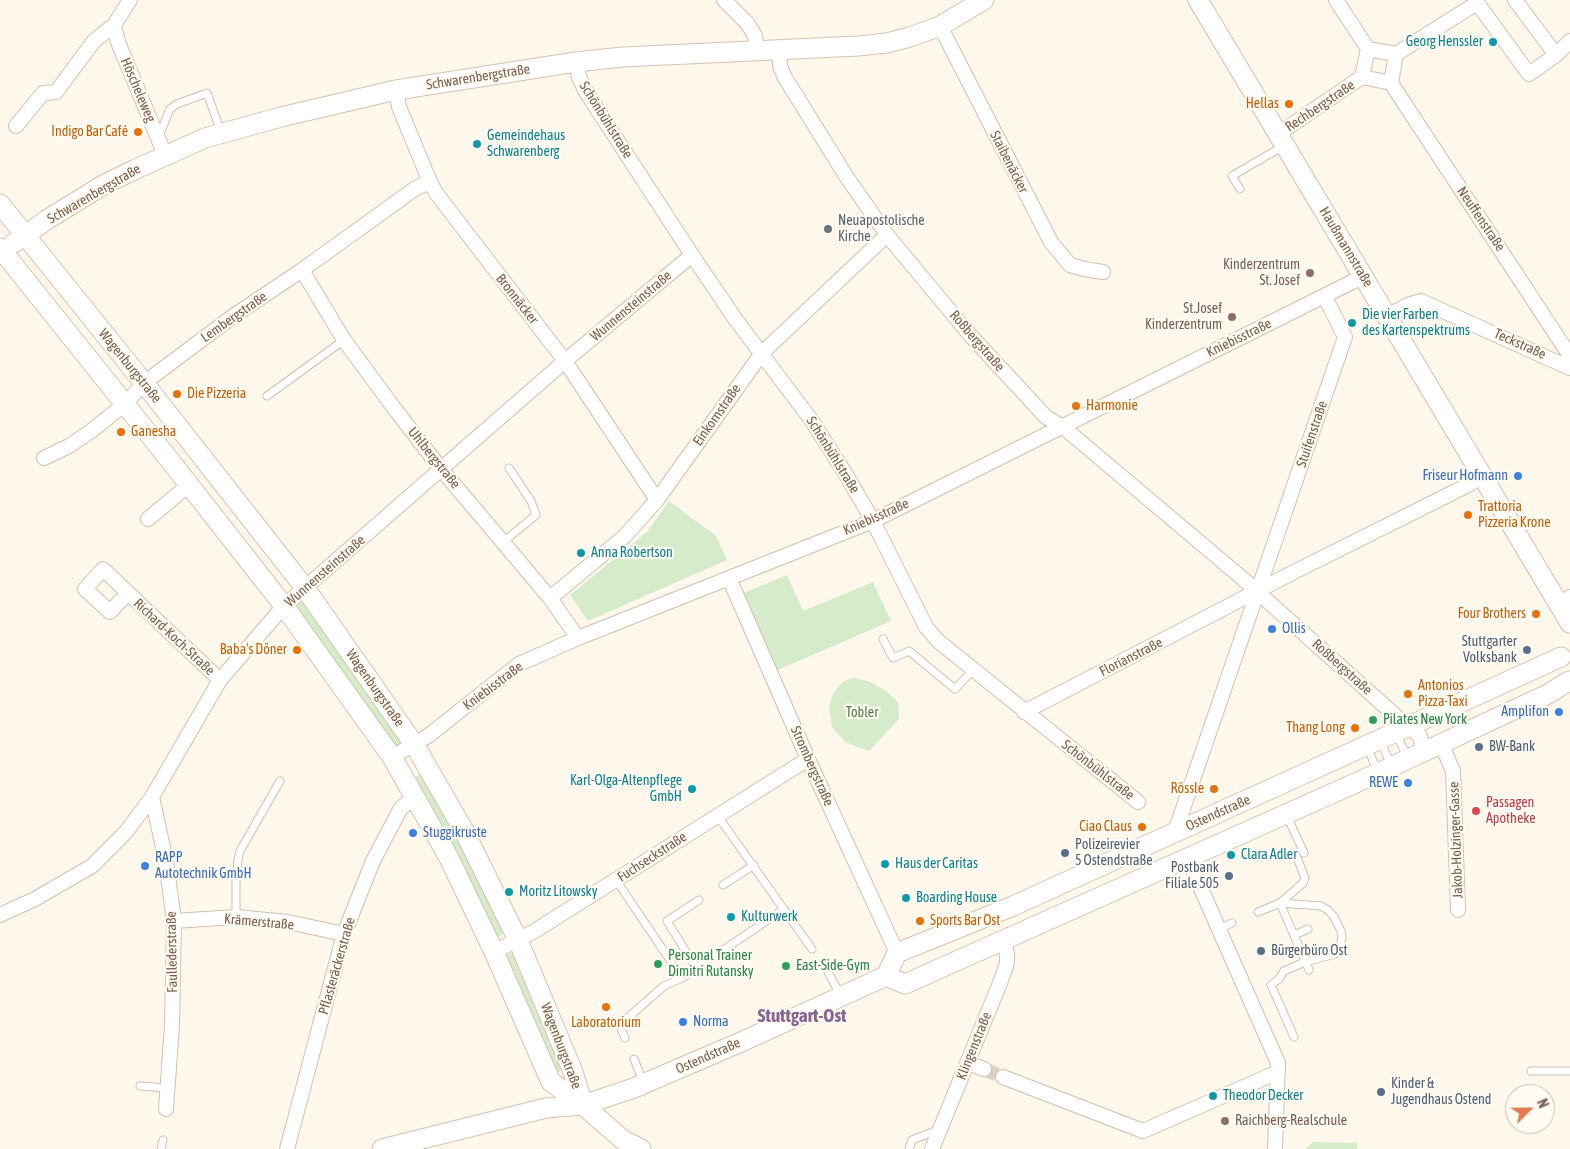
<!DOCTYPE html>
<html>
<head>
<meta charset="utf-8">
<style>
	body { margin:0 }
	#map { position:relative; width:1570px; height:1149px; overflow:hidden; background:#fdf7ec; font-family:"Asap Condensed",sans-serif }
	canvas { display:block }
	.north { position:absolute; left:1505px; top:1084px; width:50px; height:50px; box-sizing:border-box; background:#fffbf3; border:1px solid #c9bdb1; border-radius:50%; rotate:67deg; font-size:14px; font-weight:700; line-height:20px; text-align:center; color:#795f4e }
	.north::after { content:''; display:block; margin:auto; width:18px; height:22px; background:#e47b53; clip-path:polygon(50% 0,100% 100%,50% 72%,0 100%) }
</style>
</head>
<body>
<div id="map">
<canvas width="1570" height="1149"></canvas>
<div class="north">N</div>
</div>
<script>
const c = document.querySelector('canvas').getContext('2d');
c.lineJoin = 'round';
function fillPath(path, color) { c.fillStyle = color; c.fill(path, 'evenodd'); }
const poly = rows => new Path2D(rows.map(r => 'M' + r).join(''));
function stroke(path, color, width, dash) { c.strokeStyle = color; c.lineWidth = width; c.lineCap = dash ? 'butt' : 'round'; c.setLineDash(dash || []); c.stroke(path); }
function drawText(font, color, halo, rows, align = 'center') {
  c.font = font + ' "Asap Condensed",sans-serif'; c.lineWidth = 4.5; c.setLineDash([]); c.textBaseline = 'middle'; c.strokeStyle = halo; c.fillStyle = color; for (const [text, x, y, turn = 0] of rows) {
    c.save(); c.translate(x, y); c.rotate((+turn || 0) * Math.PI / 180); c.textAlign = isNaN(turn) ? turn : align; if (halo) c.strokeText(text, 0, 0); c.fillText(text, 0, 0); c.restore();
  }
}
fillPath(poly([
	[669,501,716,536,727,560,588,621,570,595,647,532],
	[787,575,803,611,873,582,891,621,773,672,741,594],
	[303,601,402,742,393,750,293,608],
	[853,678,868,681,885,690,898,702,899,719,869,751,845,742,832,727,829,708,833,694,842,682],
	[423,773,465,850,507,932,495,938,412,779],
	[515,952,566,1068,555,1074,503,957],
	[1313,1142,1357,1143,1357,1149,1305,1149]
]), '#d5ebc9');
stroke(poly([
	[984,1069,1003,1077]
]), '#dcd1c4', 14, [14, 7]);
const lane = poly([
	[159,136,170,109,177,104,207,93,221,132],
	[1240,189,1232,176,1285,145],
	[267,396,344,340],
	[503,542,536,515,531,501,509,468],
	[883,639,893,658,909,651,955,689,973,670],
	[1396,733,1407,757],
	[1380,740,1391,765],
	[1367,746,1378,773],
	[1286,814,1304,853],
	[717,815,812,949],
	[1296,855,1305,878,1303,883,1280,903,1309,970],
	[616,880,682,978],
	[723,885,754,865],
	[1258,912,1280,903,1321,906,1328,910,1334,917,1341,931,1342,938,1339,950,1335,954,1305,962,1284,971,1279,979,1271,985,1294,1037],
	[236,917,236,881,238,860,240,851,280,781],
	[1219,929,1232,923],
	[1294,935,1308,929],
	[696,968,667,921,699,900],
	[828,972,841,996],
	[625,1038,621,1029,624,1021,664,986,682,978,784,909],
	[634,1059,644,1084],
	[1531,1071,1570,1071],
	[140,1086,168,1088],
	[161,1149,163,1140],
	[909,1149,912,1140,938,1130]
]);
const street = poly([
	[130,0,114,25,118,42,165,155],
	[724,0,747,23,755,36,757,50],
	[1336,0,1368,49],
	[1475,0,1529,74,1556,55,1570,41],
	[1515,0,1556,55],
	[940,26,1051,242,1070,265,1084,269,1103,272],
	[779,49,780,66,784,76,846,176,887,235,970,335,1046,417,1063,427,1242,578,1408,727,1414,731,1420,736,1422,746,1420,754],
	[1368,49,1396,54,1391,83,1362,77,1368,49],
	[1396,54,1477,3],
	[576,62,579,77,586,92,692,255,736,320,812,421,845,473,873,521,926,627,938,641,1138,802],
	[1391,83,1570,356],
	[396,90,399,107,430,182,436,193,565,361,657,500],
	[16,126,43,93,56,92,94,41,114,25],
	[1278,134,1362,77],
	[302,270,344,340,394,408,441,469,550,598,578,638],
	[1387,316,1408,305,1421,301,1570,368],
	[44,458,69,446,91,431,125,404,144,383,232,317,302,270,416,188,430,182],
	[148,519,190,484],
	[729,578,808,759,897,953],
	[128,593,110,612,85,589,103,569,220,680],
	[550,598,624,537,657,500,762,353,887,235],
	[1559,605,1570,597],
	[1024,712,1290,574,1466,486,1482,476],
	[1441,743,1453,771,1458,910],
	[392,757,428,736,519,664,578,638,873,521,1364,276],
	[152,797,166,861,174,921,172,1026,166,1109],
	[1175,832,1345,337,1325,297],
	[1187,857,1278,1063,1275,1149],
	[0,915,35,899,92,866,126,832,152,797,220,680,284,606,565,361,692,255],
	[174,921,236,917,288,922,344,934],
	[494,952,533,932,808,759],
	[968,1063,984,1069],
	[1003,1077,1143,1131,1278,1072],
	[287,1149,344,934,373,861,393,823,401,808,415,797],
	[932,1149,1000,983,1007,963,1007,954,1004,940]
]);
const secondary = poly([
	[1198,0,1570,623],
	[0,204,144,383,305,588,414,744,463,829,518,940,573,1072,583,1105],
	[14,243,48,219,105,184,136,169,205,138,281,117,396,90,576,62,623,57,858,46,887,43,910,37,940,26,984,0],
	[0,248,168,458,284,606,392,757,449,858,494,952,551,1082,583,1105,623,1140,641,1149],
	[886,976,905,984,923,976,1378,773,1548,694,1569,681],
	[382,1149,546,1108,583,1105,634,1088,741,1042,886,976,897,953,1013,906,1561,657]
]);
stroke(lane, '#d0c0b0', 9);
stroke(street, '#d0c0b0', 16);
stroke(secondary, '#d5c2b0', 21);
stroke(lane, '#fff', 7);
stroke(street, '#fff', 14);
stroke(secondary, '#fff', 19);
for (const [x, y, r, color] of [
	[1493,42,5,"#0f9aa8"],
	[1289,104,5,"#e8710a"],
	[138,132,5,"#e8710a"],
	[477,144,5,"#0f9aa8"],
	[828,229,5,"#6b7280"],
	[1310,273,5,"#8d6e63"],
	[1232,317,5,"#8d6e63"],
	[1352,323,5,"#0f9aa8"],
	[177,394,5,"#e8710a"],
	[1076,406,5,"#e8710a"],
	[121,432,5,"#e8710a"],
	[1518,476,5,"#3f7fe0"],
	[1468,515,5,"#e8710a"],
	[581,553,5,"#0f9aa8"],
	[1536,614,5,"#e8710a"],
	[1272,629,5,"#3f7fe0"],
	[297,650,5,"#e8710a"],
	[1527,650,5,"#5c6f8a"],
	[1408,694,5,"#e8710a"],
	[1559,712,5,"#3f7fe0"],
	[1373,720,5,"#2e9e5b"],
	[1355,728,5,"#e8710a"],
	[1479,747,5,"#5c6f8a"],
	[1408,783,5,"#3f7fe0"],
	[692,789,5,"#0f9aa8"],
	[1214,789,5,"#e8710a"],
	[1476,811,5,"#e0444e"],
	[1142,827,5,"#e8710a"],
	[413,833,5,"#3f7fe0"],
	[1065,853,5,"#5c6f8a"],
	[1231,855,5,"#0f9aa8"],
	[885,864,5,"#0f9aa8"],
	[145,866,5,"#3f7fe0"],
	[1229,876,5,"#5c6f8a"],
	[509,892,5,"#0f9aa8"],
	[906,898,5,"#0f9aa8"],
	[731,917,5,"#0f9aa8"],
	[920,921,5,"#e8710a"],
	[1261,951,5,"#5c6f8a"],
	[658,964,5,"#2e9e5b"],
	[786,966,5,"#2e9e5b"],
	[606,1007,5,"#e8710a"],
	[683,1022,5,"#3f7fe0"],
	[1381,1092,5,"#5c6f8a"],
	[1213,1096,5,"#0f9aa8"],
	[1225,1121,5,"#8d6e63"]
]) { const dot = new Path2D(); dot.arc(x, y, r, 0, 2 * Math.PI); c.fillStyle = color; c.fill(dot); stroke(dot, '#fffbf3', 2); }
drawText('14px', '#0d838f', '#fffbf3', [
	["Georg Henssler",1483,42,"right"],
	["Gemeindehaus",487,136],
	["Schwarenberg",487,152],
	["Die vier Farben",1362,315],
	["des Kartenspektrums",1362,331],
	["Anna Robertson",591,553],
	["Karl-Olga-Altenpflege",682,781,"right"],
	["GmbH",682,797,"right"],
	["Clara Adler",1241,855],
	["Haus der Caritas",895,864],
	["Moritz Litowsky",519,892],
	["Boarding House",916,898],
	["Kulturwerk",741,917],
	["Theodor Decker",1223,1096]
], 'left');
drawText('14px', '#795f4e', '#fffbf3', [
	["Schwarenbergstraße",478,77,-9],
	["Höscheleweg",138,90,67],
	["Rechbergstraße",1320,106,-34],
	["Schönbühlstraße",606,120,58],
	["Staibenäcker",1009,162,63],
	["Schwarenbergstraße",94,194,-30],
	["Neuffenstraße",1481,219,56],
	["Haußmannstraße",1346,247,59],
	["Bronnäcker",517,299,52],
	["Wunnensteinstraße",631,306,-40],
	["Lembergstraße",234,317,-35],
	["Kniebisstraße",1239,338,-26],
	["Roßbergstraße",977,341,49],
	["Teckstraße",1520,344,24],
	["Wagenburgstraße",130,366,51],
	["Einkornstraße",717,415,-55],
	["Stuifenstraße",1312,434,-71],
	["Schönbühlstraße",833,455,58],
	["Uhlbergstraße",434,458,51],
	["Kniebisstraße",876,517,-24],
	["Wunnensteinstraße",325,571,-41],
	["Richard-Koch-Straße",174,637,43],
	["Florianstraße",1131,657,-27],
	["Roßbergstraße",1342,667,42],
	["Kniebisstraße",493,686,-37],
	["Wagenburgstraße",375,688,55],
	["Strombergstraße",812,766,66],
	["Schönbühlstraße",1098,770,38],
	["Ostendstraße",1218,813,-24],
	["Jakob-Holzinger-Gasse",1456,840,-92],
	["Fuchseckstraße",652,857,-33],
	["Krämerstraße",259,922,5],
	["Faullederstraße",172,952,-91],
	["Pflasteräckerstraße",337,966,-74],
	["Wagenburgstraße",561,1046,69],
	["Klingenstraße",974,1046,-68],
	["Ostendstraße",708,1056,-24]
]);
drawText('14px', '#c56008', '#fffbf3', [
	["Hellas",1279,104],
	["Indigo Bar Café",128,132],
	["Die Pizzeria",187,394,"left"],
	["Harmonie",1086,406,"left"],
	["Ganesha",131,432,"left"],
	["Trattoria",1478,507,"left"],
	["Pizzeria Krone",1478,523,"left"],
	["Four Brothers",1526,614],
	["Baba's Döner",287,650],
	["Antonios",1418,686,"left"],
	["Pizza-Taxi",1418,702,"left"],
	["Thang Long",1345,728],
	["Rössle",1204,789],
	["Ciao Claus",1132,827],
	["Sports Bar Ost",930,921,"left"],
	["Laboratorium",606,1023,"center"]
], 'right');
drawText('14px', '#5b616d', '#fffbf3', [
	["Neuapostolische",838,221],
	["Kirche",838,237]
], 'left');
drawText('14px', '#785e54', '#fffbf3', [
	["Kinderzentrum",1300,265],
	["St. Josef",1300,281],
	["St.Josef",1222,309],
	["Kinderzentrum",1222,325],
	["Raichberg-Realschule",1235,1121,"left"]
], 'right');
drawText('14px', '#366cbe', '#fffbf3', [
	["Friseur Hofmann",1508,476,"right"],
	["Ollis",1282,629],
	["Amplifon",1549,712,"right"],
	["REWE",1398,783,"right"],
	["Stuggikruste",423,833],
	["RAPP",155,858],
	["Autotechnik GmbH",155,874],
	["Norma",693,1022]
], 'left');
drawText('14px', '#4e5e75', '#fffbf3', [
	["Stuttgarter",1517,642,"right"],
	["Volksbank",1517,658,"right"],
	["BW-Bank",1489,747],
	["Polizeirevier",1075,845],
	["5 Ostendstraße",1075,861],
	["Postbank",1219,868,"right"],
	["Filiale 505",1219,884,"right"],
	["Bürgerbüro Ost",1271,951],
	["Kinder &",1391,1084],
	["Jugendhaus Ostend",1391,1100]
], 'left');
drawText('14px', '#537e45', '#fffbf3', [
	["Tobler",862,713]
]);
drawText('14px', '#27864d', '#fffbf3', [
	["Pilates New York",1383,720],
	["Personal Trainer",668,956],
	["Dimitri Rutansky",668,972],
	["East-Side-Gym",796,966]
], 'left');
drawText('14px', '#be3a42', '#fffbf3', [
	["Passagen",1486,803],
	["Apotheke",1486,819]
], 'left');
drawText('bold 19px', '#876694', '#fffbf3', [
	["Stuttgart-Ost",802,1016]
]);
</script>
</body>
</html>
